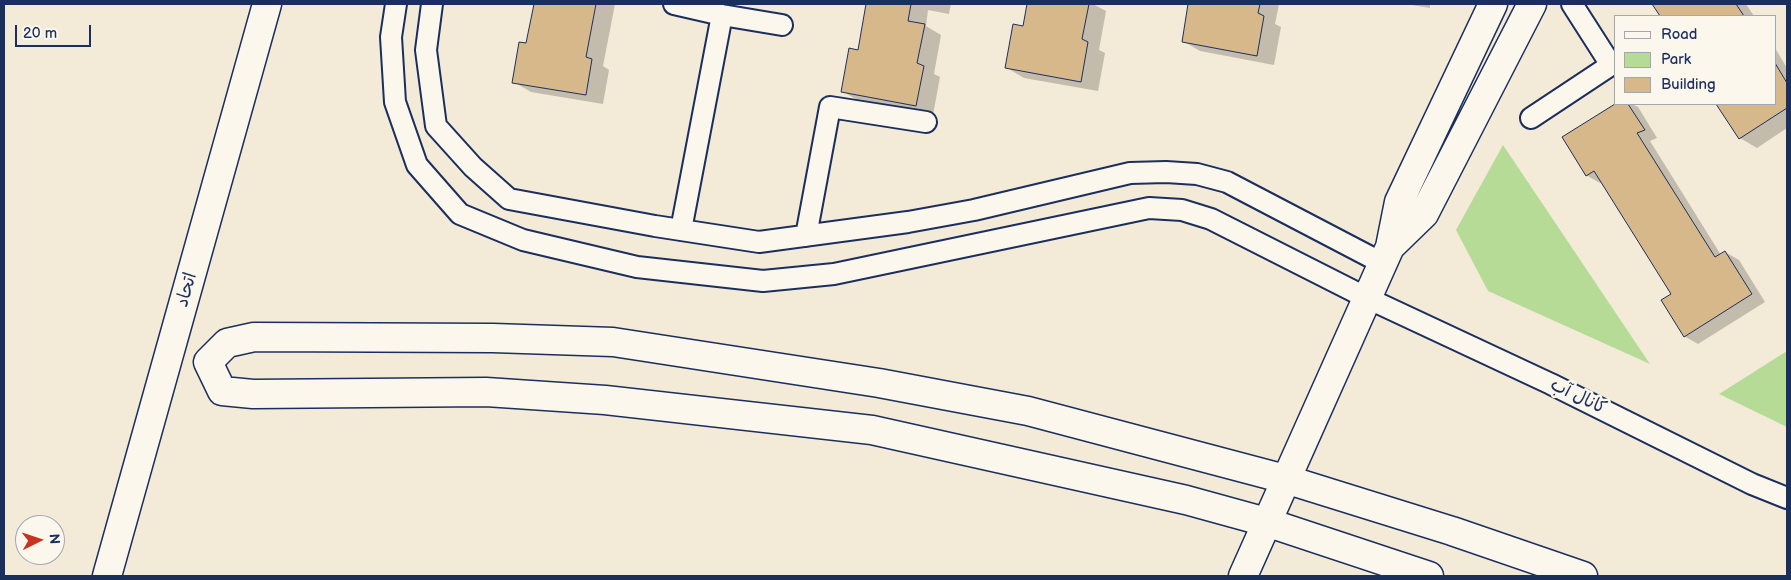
<!DOCTYPE html>
<html>
<head>
<meta charset="utf-8">
<style>
	body { margin:0 }
	#map { position:relative; width:1791px; height:580px; overflow:hidden; background:#f4ead8; font-family:"Balsamiq Sans",sans-serif }
	canvas { display:block }
	.frame { position:absolute; inset:0; border:5px solid #1b2f5e; pointer-events:none }
	.legend { position:absolute; left:1614px; top:15px; width:162px; height:90px; box-sizing:border-box; background:#fbf7ec; border:1px solid #a1a7b3; margin:0; padding:6px 9px; list-style:none; font-size:15px; color:#1b2f5e }
	.legend li { display:flex; align-items:center; gap:10px; height:25px }
	.legend b { width:25px; border:1px solid #a1a7b3 }
	.north { position:absolute; left:15px; top:515px; width:50px; height:50px; box-sizing:border-box; background:#fbf7ec; border:1px solid #a1a7b3; border-radius:50%; rotate:86deg; font-size:14px; font-weight:700; line-height:20px; text-align:center; color:#1b2f5e }
	.north::after { content:''; display:block; margin:auto; width:18px; height:22px; background:#c8321e; clip-path:polygon(50% 0,100% 100%,50% 72%,0 100%) }
	.scale { position:absolute; left:15px; top:25px; width:76px; height:22px; box-sizing:border-box; border:2px solid #1b2f5e; border-top:0; padding-left:6px; font-size:15px; line-height:18px; white-space:nowrap; color:#1b2f5e; -webkit-text-stroke:4px #fbf7ec; paint-order:stroke }
</style>
</head>
<body>
<div id="map">
<canvas width="1791" height="580"></canvas>
<div class="frame"></div>
<ul class="legend">
<li><b style="height:6px;background:#fbf7ec"></b>Road</li>
<li><b style="height:14px;background:#b5db97"></b>Park</li>
<li><b style="height:14px;background:#d6b88a"></b>Building</li>
</ul>
<div class="north">N</div>
<div class="scale">20 m</div>
</div>
<script>
const c = document.querySelector('canvas').getContext('2d');
c.lineJoin = 'round';
function fillPath(path, color) { c.fillStyle = color; c.fill(path, 'evenodd'); }
const poly = rows => new Path2D(rows.map(r => 'M' + r).join(''));
function stroke(path, color, width, dash) { c.strokeStyle = color; c.lineWidth = width; c.lineCap = dash ? 'butt' : 'round'; c.setLineDash(dash || []); c.stroke(path); }
function drawText(font, color, halo, rows, align = 'center') {
  c.font = font + ' "Balsamiq Sans","Playpen Sans Arabic",sans-serif'; c.lineWidth = 5; c.setLineDash([]); c.textBaseline = 'middle'; c.strokeStyle = halo; c.fillStyle = color; for (const [text, x, y, turn = 0] of rows) {
    c.save(); c.translate(x, y); c.rotate((+turn || 0) * Math.PI / 180); c.textAlign = isNaN(turn) ? turn : align; if (halo) c.strokeText(text, 0, 0); c.fillText(text, 0, 0); c.restore();
  }
}
fillPath(poly([
	[1503,145,1650,364,1488,291,1456,230],
	[1787,351,1787,427,1719,394]
]), '#b5db97');
fillPath(poly([
	[535,4,615,4,603,66,609,70,603,104,531,92,514,82,527,44],
	[868,4,951,4,949,14,928,10,926,26,941,35,934,74,940,77,933,115,859,101,842,91,859,51],
	[1028,4,1093,4,1106,11,1099,50,1105,53,1098,91,1024,78,1007,68,1024,28],
	[1190,4,1279,4,1275,24,1281,27,1274,65,1200,51,1183,41],
	[1406,4,1430,4,1430,8],
	[1654,4,1746,4,1754,16,1661,16],
	[1775,48,1787,68,1787,128,1757,148,1740,138,1717,104,1775,104],
	[1617,104,1632,104,1638,107,1657,138,1650,141,1721,255,1725,252,1739,260,1765,302,1698,344,1684,336,1672,294,1602,182,1600,183,1586,175,1563,138]
]), '#0003');
const building = poly([
	[534,4,596,4,586,57,592,59,586,95,512,83,519,42,526,43,534,4],
	[866,4,911,4,908,21,925,24,917,63,924,66,916,106,841,92,849,48,858,50,866,4],
	[1027,4,1089,4,1082,39,1088,42,1081,82,1005,68,1013,24,1023,26,1027,4],
	[1188,4,1260,4,1258,13,1264,16,1257,56,1182,42,1188,4],
	[1652,4,1736,4,1744,16,1660,16,1652,4],
	[1775,63,1787,83,1787,108,1739,139,1716,104,1775,104,1775,63],
	[1615,104,1628,104,1645,130,1637,133,1715,257,1725,251,1752,294,1684,337,1661,300,1671,294,1594,171,1586,176,1562,137,1615,104]
]);
fillPath(building, '#d6b88a');
stroke(building, '#1b2f5e', 1);
const street = poly([
	[396,4,391,37,395,102,417,165,460,214,523,240,637,267,763,281,834,274,1149,208,1182,210,1211,219,1367,298,1551,384,1752,484,1787,498],
	[432,4,426,50,436,126,473,167,509,199,655,226,759,242,908,222,974,210,1130,173,1166,172,1197,174,1227,182,1382,263],
	[674,4,722,15,782,25],
	[1531,118,1611,65,1572,4],
	[681,230,722,15],
	[806,236,830,107,926,122]
]);
const secondary = poly([
	[1390,247,1424,214,1532,4],
	[107,576,267,4],
	[1243,576,1390,247,1399,202,1493,4],
	[1429,576,1266,522,1186,500,872,430,605,400,486,392,253,394,222,391,208,362,227,343,254,337,493,338,613,342,879,383,1028,411,1285,479,1452,531,1583,576]
]);
stroke(street, '#1b2f5e', 24);
stroke(secondary, '#1b2f5e', 31);
stroke(street, '#fbf7ec', 20);
stroke(secondary, '#fbf7ec', 28);
drawText('18px', '#1b2f5e', '#fbf7ec', [
	["اتحاد",187,290,-74],
	["کانال آب",1578,397,26]
]);
</script>
</body>
</html>
